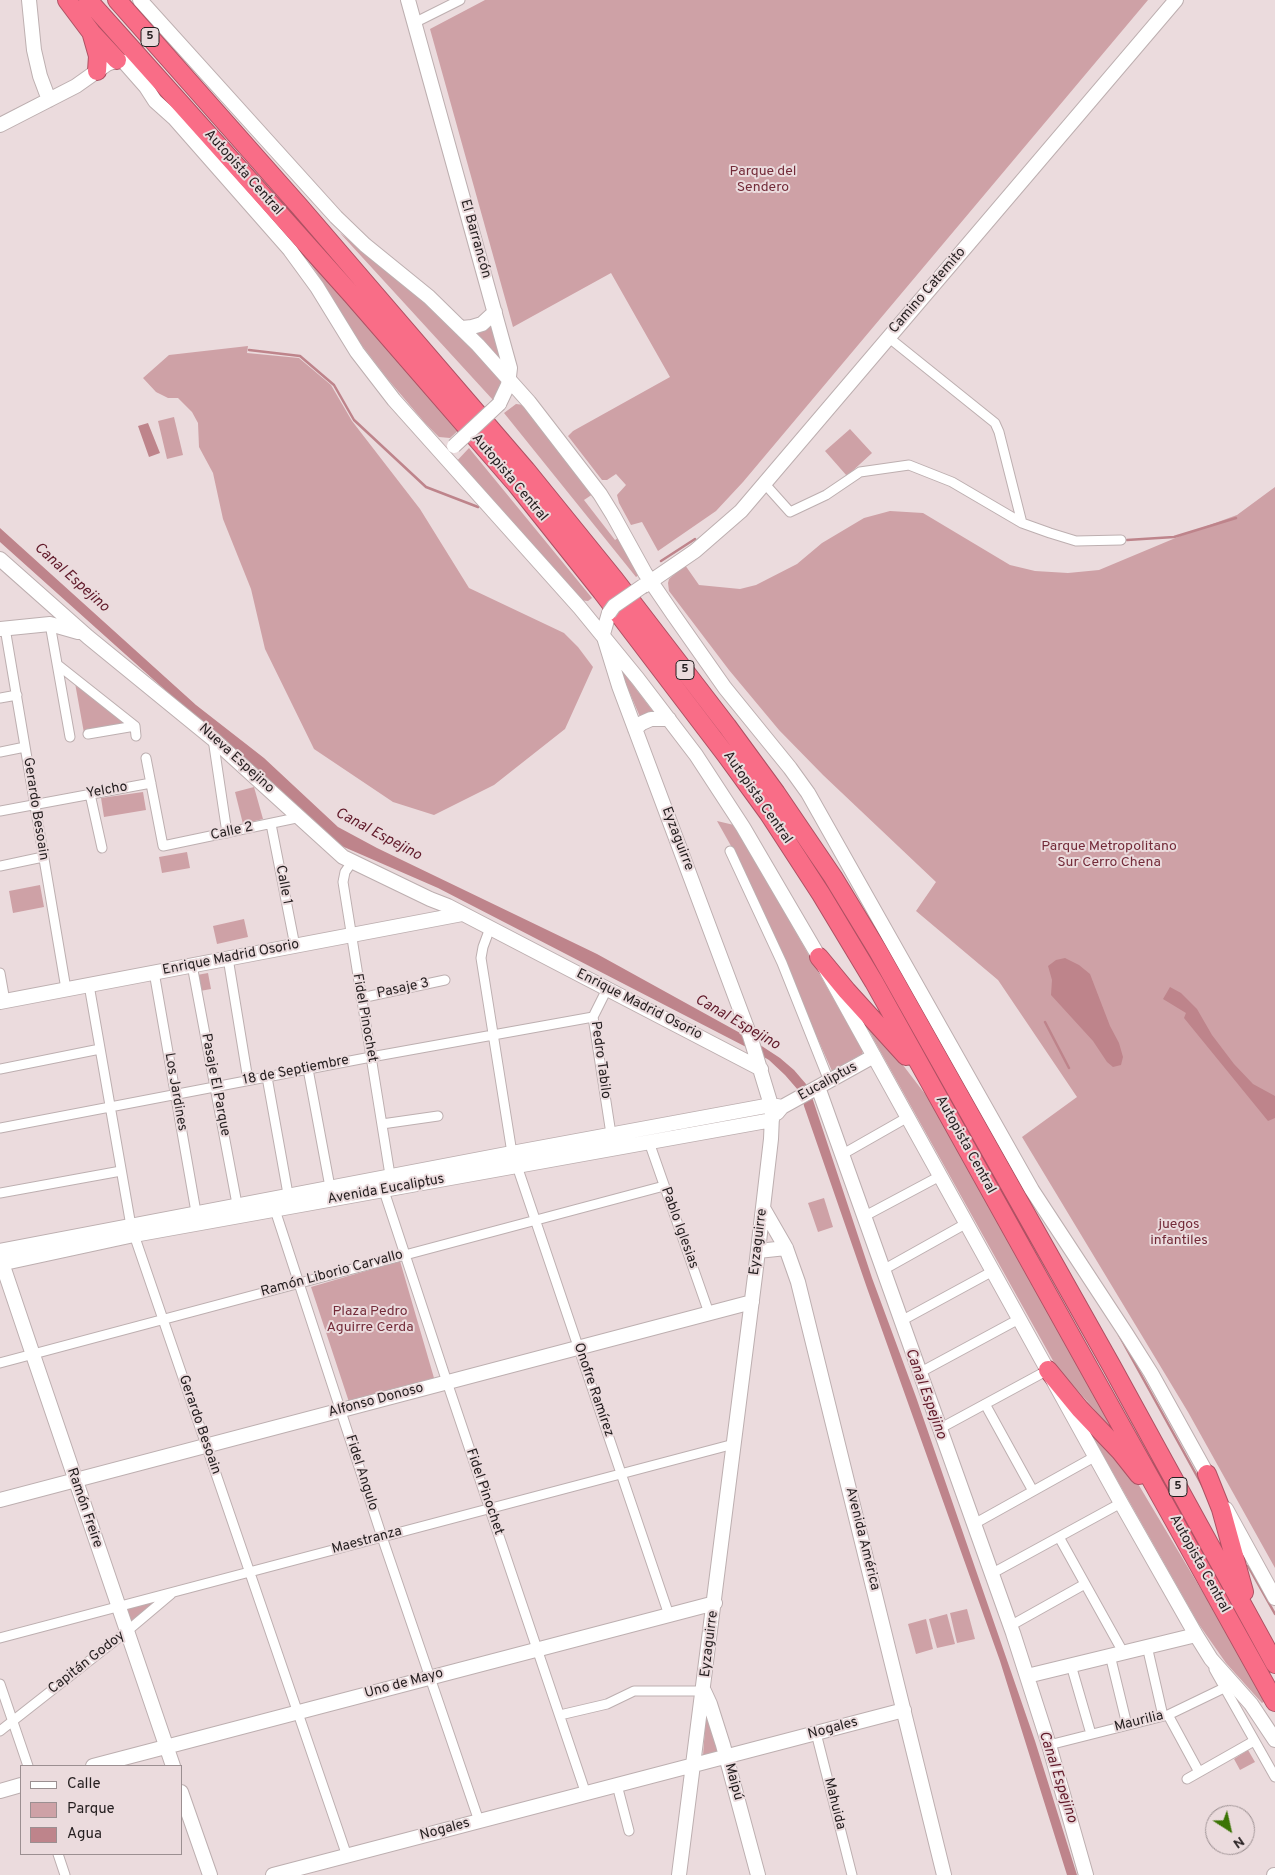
<!DOCTYPE html>
<html>
<head>
<meta charset="utf-8">
<style>
	body { margin:0 }
	#map { position:relative; width:1275px; height:1875px; overflow:hidden; background:#ebdbdd; font-family:Overpass,sans-serif }
	canvas { display:block }
	.legend { position:absolute; left:20px; top:1765px; width:162px; height:90px; box-sizing:border-box; background:#ebdbdd; border:1px solid #9b8f91; margin:0; padding:6px 9px; list-style:none; font-size:15px; color:#241e1f }
	.legend li { display:flex; align-items:center; gap:10px; height:25px }
	.legend b { width:25px; border:1px solid #9b8f91 }
	.north { position:absolute; left:1205px; top:1805px; width:50px; height:50px; box-sizing:border-box; background:#ebdbdd; border:1px solid #9b8f91; border-radius:50%; rotate:145deg; font-size:14px; font-weight:700; line-height:20px; text-align:center; color:#241e1f }
	.north::after { content:''; display:block; margin:auto; width:18px; height:22px; background:#3b7405; clip-path:polygon(50% 0,100% 100%,50% 72%,0 100%) }
</style>
</head>
<body>
<div id="map">
<canvas width="1275" height="1875"></canvas>
<ul class="legend">
<li><b style="height:6px;background:#fff"></b>Calle</li>
<li><b style="height:14px;background:#cea1a6"></b>Parque</li>
<li><b style="height:14px;background:#be848b"></b>Agua</li>
</ul>
<div class="north">N</div>
</div>
<script>
const c = document.querySelector('canvas').getContext('2d');
c.lineJoin = 'round';
function fillPath(path, color) { c.fillStyle = color; c.fill(path, 'evenodd'); }
const poly = rows => new Path2D(rows.map(r => 'M' + r).join(''));
function stroke(path, color, width, dash) { c.strokeStyle = color; c.lineWidth = width; c.lineCap = dash ? 'butt' : 'round'; c.setLineDash(dash || []); c.stroke(path); }
function drawText(font, color, halo, rows, align = 'center') {
  c.font = font + ' Overpass,sans-serif'; c.lineWidth = 4; c.setLineDash([]); c.textBaseline = 'middle'; c.strokeStyle = halo; c.fillStyle = color; for (const [text, x, y, turn = 0] of rows) {
    c.save(); c.translate(x, y); c.rotate((+turn || 0) * Math.PI / 180); c.textAlign = isNaN(turn) ? turn : align; if (halo) c.strokeText(text, 0, 0); c.fillText(text, 0, 0); c.restore();
  }
}
fillPath(poly([
	[485,0,1148,0,743,482,716,511,658,551,642,522,631,525,619,503,617,495,626,485,616,474,607,480,602,480,568,436,573,431,670,377,611,273,513,327,430,29],
	[340,233,424,298,503,381,496,396,493,400],
	[301,250,463,426,450,438,439,437,425,423,386,377,357,339,316,272],
	[491,324,500,359,476,333,476,330],
	[248,346,247,353,299,358,331,385,352,421,420,509,469,588,564,633,578,647,593,667,565,729,494,785,434,815,393,802,314,749,265,649,251,589,223,519,213,473,199,447,198,423,192,412,178,398,168,398,156,392,143,378,169,355],
	[516,404,524,405,596,492,584,500,615,540,622,535,639,575,636,577,504,413],
	[174,417,183,455,167,459,158,421],
	[850,429,872,453,847,476,825,451],
	[469,448,592,598,588,601,578,600,454,464],
	[1275,487,1275,1568,1188,1412,1022,1137,1077,1097,998,980,916,911,936,882,823,775,779,730,729,670,669,591,668,583,669,579,685,565,699,585,740,589,756,585,797,564,822,543,864,518,890,511,923,513,1010,565,1035,571,1068,573,1099,570,1185,534,1237,515],
	[617,664,655,714,641,719],
	[75,683,125,721,123,726,84,733],
	[254,787,263,819,243,824,235,792],
	[143,792,146,810,104,817,101,798],
	[717,821,734,825,776,897,863,1051,862,1054,832,1071,735,853],
	[187,852,190,868,162,873,159,857],
	[40,885,44,907,13,913,9,891],
	[244,919,248,937,217,944,213,926],
	[208,973,211,989,200,991,197,975],
	[870,1022,935,1107,1117,1432,1116,1434,1056,1366,865,1024],
	[824,1198,833,1227,818,1232,808,1203],
	[400,1261,434,1378,349,1402,311,1287],
	[1098,1433,1131,1472,1267,1700,1262,1703,1226,1663,1198,1623,1091,1434],
	[152,1602,152,1606,131,1625,125,1609],
	[967,1609,975,1639,957,1643,950,1613],
	[947,1614,955,1644,937,1648,929,1619],
	[926,1619,933,1649,916,1654,908,1624],
	[706,1714,720,1754,703,1756],
	[1248,1750,1255,1762,1240,1770,1234,1759]
]), '#cea1a6');
fillPath(poly([
	[148,423,160,453,149,457,138,426],
	[0,528,196,705,264,758,338,827,377,848,597,954,722,1023,751,1039,780,1058,794,1070,806,1084,810,1091,872,1278,916,1397,1035,1741,1077,1875,1067,1875,1000,1661,867,1288,804,1106,802,1096,798,1090,785,1075,769,1060,750,1049,438,888,337,844,0,542],
	[1065,958,1079,965,1090,974,1110,1026,1119,1043,1123,1057,1121,1065,1113,1067,1107,1062,1093,1041,1051,995,1052,980,1048,966,1056,960],
	[1170,987,1181,993,1197,1009,1212,1035,1234,1064,1253,1084,1275,1096,1275,1118,1268,1121,1184,1018,1186,1013,1163,999]
]), '#be848b');
stroke(poly([
	[249,350,300,356,334,385,354,420,426,487,478,507],
	[1127,540,1174,537,1236,518],
	[661,561,695,539],
	[1045,1022,1069,1068],
	[1119,1335,1203,1487],
	[1248,1566,1275,1614]
]), '#be848b', 2.5);
const street = poly([
	[414,23,460,0],
	[888,337,995,423,999,432,1022,523],
	[764,483,790,512,826,495,860,472,909,465,952,482,1022,523,1050,533,1076,541,1121,540],
	[50,624,70,737],
	[5,628,66,989],
	[58,665,135,726,136,736],
	[0,698,17,695],
	[88,734,135,726],
	[213,739,227,833],
	[0,752,25,747],
	[146,758,163,846,301,817],
	[90,794,102,848],
	[0,811,151,783],
	[271,824,295,946],
	[730,851,782,963,829,1081],
	[352,862,345,872,343,882,390,1175],
	[0,866,43,857],
	[490,928,483,947,481,958,512,1153],
	[228,958,248,1080],
	[192,965,237,1204],
	[154,972,196,1212],
	[0,973,5,1001],
	[89,985,131,1226,347,1856],
	[607,989,593,1017,611,1134],
	[361,998,445,980],
	[0,1069,100,1049],
	[308,1069,330,1187],
	[267,1077,288,1194],
	[382,1124,438,1116],
	[0,1128,371,1057,593,1017],
	[649,1142,709,1313],
	[843,1154,908,1117],
	[517,1166,669,1615],
	[384,1191,447,1382,586,1794],
	[0,1193,121,1171],
	[275,1210,382,1537,479,1821],
	[865,1216,940,1176],
	[883,1270,967,1223],
	[901,1321,993,1271],
	[0,1363,664,1186],
	[919,1373,1019,1319],
	[985,1404,1033,1491],
	[939,1429,1048,1370],
	[974,1524,1096,1456],
	[1059,1537,1123,1652],
	[991,1574,1121,1503],
	[1010,1626,1085,1584],
	[0,1638,734,1444],
	[1147,1646,1163,1716],
	[1110,1655,1127,1725],
	[1071,1665,1091,1734],
	[1214,1669,1275,1777],
	[0,1684,28,1766],
	[560,1715,607,1704,634,1691,704,1691],
	[1168,1715,1199,1772],
	[0,1731,126,1632,171,1594],
	[816,1733,852,1875],
	[1049,1745,1168,1715,1224,1688],
	[1187,1779,1254,1741],
	[617,1785,629,1831],
	[58,1854,65,1875]
]);
const secondary = poly([
	[29,0,34,50,40,76,49,100],
	[140,0,336,217,365,245,429,297,478,345,529,402,600,494,613,515,645,573,673,614,725,688,790,768,808,793,1032,1190,1127,1335,1151,1373,1212,1483],
	[408,0,510,368,508,385,499,404],
	[0,125,76,86,107,64,117,60,124,62,146,87,155,101,174,118,290,250,317,287,357,352,394,400,580,608,638,679,696,755,743,827,819,957,1121,1503,1196,1635,1211,1659,1251,1704,1275,1740],
	[462,328,472,327,482,324,495,312],
	[0,559,88,637,213,739,343,857,430,899,448,906,761,1069],
	[644,586,695,551,741,511,1176,0],
	[609,613,603,634,619,686,750,1036,771,1105,772,1115,771,1139,755,1276,679,1875],
	[0,629,50,624,78,632],
	[635,729,642,723,651,719,669,719],
	[0,1002,462,914],
	[818,1087,1013,1633,1049,1745,1086,1875],
	[777,1113,782,1107,874,1056],
	[763,1208,786,1248,798,1282,944,1875],
	[0,1251,512,1153,771,1105,782,1107],
	[758,1251,786,1248],
	[1,1254,2,1263,30,1346,173,1766],
	[0,1264,134,1235,772,1120],
	[0,1500,752,1302],
	[1226,1509,1275,1598],
	[1027,1676,1196,1635],
	[704,1691,710,1704,723,1745,758,1875],
	[93,1766,715,1603],
	[0,1791,21,1785],
	[181,1792,210,1875],
	[273,1875,904,1710],
	[1274,1875,1275,1875]
]);
const highway = poly([
	[67,0,91,32,117,60],
	[88,0,352,295,516,484,602,592,726,755,769,814,821,894,874,982,1275,1702],
	[117,0,300,207,526,470,615,580,727,726,776,793,833,877,878,951,1111,1365,1275,1664],
	[92,35,98,56,97,71],
	[819,957,847,991,906,1056],
	[1048,1370,1080,1409,1120,1451,1139,1475],
	[1207,1474,1221,1509,1244,1592]
]);
stroke(street, '#bdafb0', 11);
stroke(secondary, '#bdafb0', 16);
stroke(highway, '#ae5163', 20);
stroke(street, '#fff', 9);
stroke(secondary, '#fff', 14);
stroke(highway, '#f96d87', 18);
const secondaryBridge = poly([
	[454,446,499,404],
	[609,613,614,606,643,586]
]);
stroke(secondaryBridge, '#bdafb0', 16, []);
stroke(secondaryBridge, '#fff', 14);
for (const [x, y, w] of [
	[150,37,18],
	[685,670,18],
	[1178,1487,18]
]) { const box = new Path2D(); box.roundRect(x - w / 2, y - 9.5, w, 19, 4); c.fillStyle = '#ebdbdd'; c.fill(box); stroke(box, '#241e1f', 1); }
drawText('bold 12px', '#241e1f', null, [
	["5",150,37],
	["5",685,670],
	["5",1178,1487]
]);
drawText('14px', '#732b39', '#ebdbdd', [
	["Parque del",763,172],
	["Sendero",763,188],
	["Parque Metropolitano",1109,847],
	["Sur Cerro Chena",1109,863],
	["juegos",1179,1225],
	["infantiles",1179,1241],
	["Plaza Pedro",370,1312],
	["Aguirre Cerda",370,1328]
]);
drawText('14px', '#241e1f', '#ebdbdd', [
	["Autopista Central",243,173,48],
	["El Barrancón",475,239,74],
	["Camino Catemito",928,291,-49],
	["Autopista Central",509,478,50],
	["Nueva Espejino",236,759,42],
	["Yelcho",107,791,-10],
	["Autopista Central",757,798,55],
	["Gerardo Besoain",35,809,81],
	["Calle 2",232,832,-12],
	["Eyzaguirre",677,839,69],
	["Calle 1",283,885,79],
	["Enrique Madrid Osorio",231,958,-11],
	["Pasaje 3",403,989,-12],
	["Enrique Madrid Osorio",639,1005,27],
	["Fidel Pinochet",364,1018,80],
	["Pedro Tabilo",600,1060,82],
	["18 de Septiembre",296,1071,-11],
	["Eucaliptus",828,1082,-29],
	["Pasaje El Parque",215,1085,79],
	["Los Jardines",175,1092,80],
	["Autopista Central",965,1145,61],
	["Avenida Eucaliptus",386,1190,-10],
	["Pablo Iglesias",679,1228,70],
	["Eyzaguirre",759,1242,-83],
	["Ramón Liborio Carvallo",332,1274,-15],
	["Onofre Ramírez",593,1390,71],
	["Alfonso Donoso",376,1401,-15],
	["Gerardo Besoain",199,1425,71],
	["Fidel Angulo",361,1473,72],
	["Fidel Pinochet",484,1492,71],
	["Ramón Freire",84,1508,71],
	["Avenida América",862,1539,76],
	["Maestranza",367,1541,-15],
	["Autopista Central",1199,1564,61],
	["Eyzaguirre",710,1644,-83],
	["Capitán Godoy",87,1663,-38],
	["Uno de Mayo",404,1684,-15],
	["Maurilia",1139,1722,-14],
	["Nogales",833,1729,-15],
	["Maipú",733,1782,75],
	["Mahuida",834,1804,76],
	["Nogales",445,1830,-15]
]);
drawText('italic 15px', '#611a2a', '#ebdbdd', [
	["Canal Espejino",71,578,42],
	["Canal Espejino",378,835,28],
	["Canal Espejino",737,1023,30],
	["Canal Espejino",925,1394,70],
	["Canal Espejino",1057,1777,72]
]);
</script>
</body>
</html>
